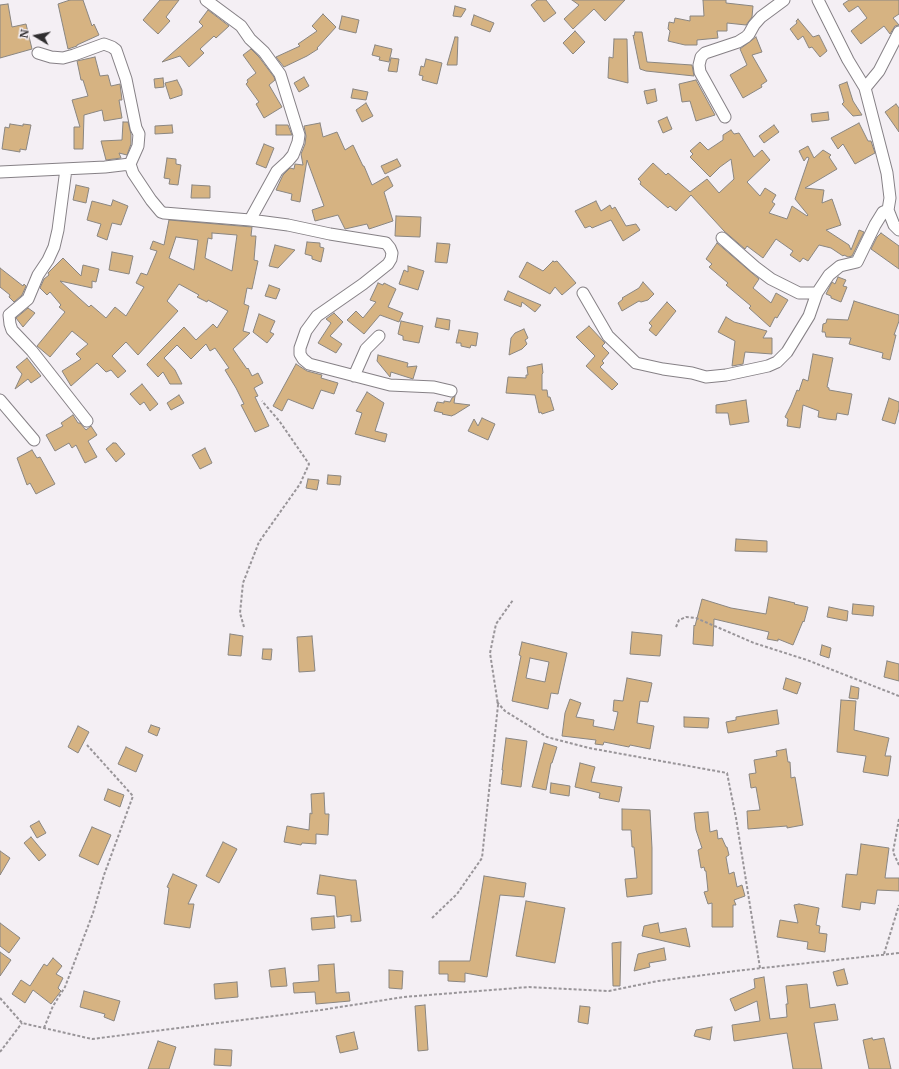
<!DOCTYPE html>
<html>
<head>
<meta charset="utf-8">
<style>
	body { margin:0 }
	#map { position:relative; width:899px; height:1069px; overflow:hidden; background:#f4eff4; font-family:Merriweather,serif }
	canvas { display:block }
	.north { position:absolute; left:16px; top:16px; width:40px; height:40px; -webkit-text-stroke:3px #f4eff4; paint-order:stroke; rotate:280deg; font-size:11px; font-weight:700; line-height:16px; text-align:center; color:#302e30 }
	.north::after { content:''; display:block; margin:auto; width:14px; height:18px; background:#302e30; clip-path:polygon(50% 0,100% 100%,50% 72%,0 100%) }
</style>
</head>
<body>
<div id="map">
<canvas width="899" height="1069"></canvas>
<div class="north">N</div>
</div>
<script>
const c = document.querySelector('canvas').getContext('2d');
c.lineJoin = 'round';
function fillPath(path, color) { c.fillStyle = color; c.fill(path, 'evenodd'); }
const poly = rows => new Path2D(rows.map(r => 'M' + r).join(''));
function stroke(path, color, width, dash) { c.strokeStyle = color; c.lineWidth = width; c.lineCap = dash ? 'butt' : 'round'; c.setLineDash(dash || []); c.stroke(path); }
const building = poly([
	[70,0,83,0,92,26,94,24,99,35,77,45,77,46,68,49,58,4,70,0],
	[160,0,179,0,166,17,170,21,158,34,143,20,160,0],
	[537,0,546,0,556,13,544,22,531,5,537,0],
	[572,0,625,0,605,21,594,9,573,29,564,19,579,5,572,0],
	[703,0,726,0,726,3,753,6,752,17,746,25,727,23,727,31,717,31,718,38,697,40,697,45,685,45,668,41,670,31,668,29,669,22,674,23,675,18,690,21,690,16,704,16,703,0],
	[849,0,899,0,899,14,893,18,899,25,895,26,890,34,884,26,861,44,851,31,867,18,858,6,849,12,843,4,849,0],
	[8,4,12,27,26,24,32,49,0,58,0,5,8,4],
	[455,6,466,9,461,17,453,16,455,6],
	[208,10,229,26,216,38,214,36,200,49,204,53,189,67,180,56,162,62,203,26,199,22,208,10],
	[323,14,336,27,317,48,318,49,307,56,284,67,276,57,300,46,298,44,317,31,312,26,323,14],
	[474,15,494,23,490,32,471,25,474,15],
	[342,16,359,20,356,33,339,29,342,16],
	[798,19,813,37,819,35,827,51,820,57,812,47,809,48,803,36,798,40,790,29,797,23,796,21,798,19],
	[575,31,585,42,573,54,563,43,575,31],
	[635,32,642,32,647,62,692,65,694,76,646,71,640,69,633,35,634,36,635,32],
	[455,37,458,37,457,65,447,65,455,37],
	[756,37,762,52,752,55,767,81,761,85,762,87,743,98,730,75,747,65,740,49,756,37],
	[614,39,627,39,628,83,608,78,609,57,613,58,614,39],
	[375,45,392,49,389,62,379,60,380,57,372,55,375,45],
	[251,49,259,57,274,77,275,80,269,85,282,107,264,118,256,104,259,102,246,84,248,82,247,80,256,73,243,55,251,49],
	[95,57,100,76,108,75,111,86,120,84,122,100,119,100,122,118,104,121,102,110,84,115,83,149,74,149,74,127,80,127,72,100,88,96,83,80,81,80,77,61,95,57],
	[391,58,399,59,397,72,388,71,391,58],
	[426,59,442,63,437,84,422,80,423,76,419,75,421,66,424,67,426,59],
	[304,77,309,86,299,92,294,83,304,77],
	[163,78,164,87,155,88,154,79,163,78],
	[177,80,182,90,182,95,170,99,165,83,177,80],
	[696,80,715,115,696,121,690,101,682,102,679,84,696,80],
	[847,82,853,101,862,115,853,116,842,104,844,102,839,85,847,82],
	[353,89,368,92,366,100,351,98,353,89],
	[655,89,657,101,647,104,644,91,655,89],
	[366,103,373,116,362,122,356,110,366,103],
	[896,104,899,108,899,132,885,112,896,104],
	[828,112,829,120,812,122,811,114,828,112],
	[667,117,672,129,663,133,658,121,667,117],
	[123,122,128,122,131,134,131,144,127,155,119,153,121,158,106,160,101,141,122,140,123,122],
	[320,123,323,137,337,132,345,150,353,145,363,166,364,166,372,185,388,176,393,186,384,192,393,221,369,229,367,224,345,229,338,215,315,221,312,210,324,206,307,160,300,202,291,200,292,194,276,190,283,175,290,168,294,169,295,164,303,165,301,154,305,144,306,136,304,126,320,123],
	[859,123,868,141,871,141,875,153,855,164,843,144,838,149,831,138,859,123],
	[10,124,23,126,23,124,31,125,26,150,20,149,20,152,2,149,5,127,9,128,10,124],
	[172,125,173,133,155,134,155,126,172,125],
	[276,125,288,125,292,135,276,135,276,125],
	[774,125,779,132,764,143,759,136,774,125],
	[731,130,734,134,739,133,754,157,762,150,770,160,747,182,760,196,765,188,776,195,772,202,775,204,769,213,787,219,792,206,807,216,808,215,795,199,809,158,807,157,804,161,799,151,808,146,814,158,823,150,831,155,829,157,837,169,805,188,824,190,822,203,832,199,841,225,826,230,849,245,851,250,859,230,864,232,852,256,848,257,844,255,843,256,831,248,819,245,808,261,803,258,800,262,790,255,793,251,776,239,763,258,747,246,745,249,724,231,691,195,676,211,670,206,668,208,640,184,641,182,638,179,653,163,666,175,668,173,690,192,707,179,719,193,734,179,731,159,720,167,710,177,690,157,693,154,690,151,700,142,708,150,723,140,723,135,731,130],
	[264,144,274,148,266,168,256,164,264,144],
	[167,158,176,159,176,164,181,165,178,185,169,184,170,179,164,178,167,158],
	[397,159,401,166,385,174,381,166,397,159],
	[76,185,89,188,86,203,73,200,76,185],
	[192,185,210,186,210,198,191,198,192,185],
	[113,200,128,206,121,225,112,223,107,240,97,236,101,224,87,220,92,201,111,206,113,200],
	[596,201,601,211,610,205,612,209,615,207,626,226,636,224,640,230,623,241,611,220,592,228,590,226,585,228,575,211,596,201],
	[396,216,421,217,420,237,395,236,396,216],
	[169,220,252,227,251,236,256,236,254,260,258,261,252,289,247,288,244,304,249,306,243,331,250,333,233,349,247,369,248,368,252,376,258,373,263,383,254,388,258,396,255,397,269,426,255,432,241,405,244,404,236,388,225,370,229,368,215,348,210,351,206,344,191,359,177,345,164,358,175,370,182,384,170,384,163,372,158,377,147,365,147,364,184,327,196,340,213,324,217,328,228,311,208,300,207,302,197,297,199,295,179,284,167,301,178,311,138,355,126,342,112,356,126,371,118,378,111,370,106,372,97,363,71,386,62,371,81,359,76,354,88,344,72,331,50,357,37,346,65,312,59,307,61,305,50,292,47,295,40,288,44,279,49,275,48,273,63,258,81,276,83,265,99,269,96,282,92,281,92,288,60,281,89,307,91,305,106,318,115,307,126,316,144,287,136,283,141,273,147,275,157,251,150,249,153,241,164,245,169,220],
	[212,233,237,235,232,271,205,258,208,238,212,239,212,233],
	[176,237,198,240,194,270,169,258,176,237],
	[881,233,899,246,899,269,871,249,877,237,881,233],
	[307,242,320,243,320,247,324,248,321,262,312,259,312,256,305,254,307,242],
	[437,243,450,244,447,263,435,262,437,243],
	[717,243,759,279,753,288,771,303,776,293,788,300,777,318,775,317,770,327,749,308,751,306,726,285,728,283,709,267,712,264,706,259,717,243],
	[275,245,295,250,278,268,269,266,275,245],
	[112,252,133,256,129,274,109,270,112,252],
	[553,261,554,262,557,261,576,283,562,295,555,287,550,294,519,277,527,262,543,271,553,261],
	[408,266,424,271,418,290,399,284,404,270,408,272,408,266],
	[0,268,23,286,24,284,26,286,22,295,14,302,9,297,10,295,0,287,0,268],
	[838,277,846,280,843,286,847,287,841,302,831,298,831,296,826,294,832,282,835,284,838,277],
	[643,282,654,294,648,300,641,302,639,301,622,311,618,303,623,299,622,298,639,288,643,282],
	[378,283,383,285,384,283,396,289,388,307,403,313,399,322,380,315,364,334,347,320,356,311,363,318,376,302,370,300,378,283],
	[269,285,280,289,276,299,265,296,269,285],
	[508,291,517,295,541,305,535,312,522,302,521,307,504,300,508,291],
	[854,301,899,315,899,321,894,335,896,335,890,360,882,358,883,353,849,344,851,338,826,337,825,332,822,332,823,324,826,323,827,319,848,320,854,301],
	[667,302,676,311,656,336,649,330,652,326,649,323,667,302],
	[28,308,35,313,23,327,16,318,28,308],
	[334,313,343,322,330,336,342,344,336,353,318,343,331,323,326,319,334,313],
	[259,314,275,321,270,332,274,334,267,343,253,332,259,314],
	[726,317,734,322,767,331,763,338,772,338,772,354,745,352,743,364,732,366,735,341,718,332,726,317],
	[437,318,450,320,449,330,435,327,437,318],
	[401,321,423,326,419,343,403,340,403,336,398,334,401,321],
	[589,326,605,343,602,346,609,353,602,361,604,363,600,367,618,384,612,390,586,366,595,356,576,337,589,326],
	[524,329,528,338,525,340,527,344,522,349,509,355,511,338,515,333,524,329],
	[459,330,478,333,476,346,471,345,470,348,461,346,461,343,456,343,459,330],
	[813,354,833,358,827,387,829,388,829,390,852,394,848,415,837,413,836,420,827,419,818,417,819,411,803,405,800,428,787,426,788,419,785,417,791,405,797,390,799,391,803,379,808,381,813,354],
	[378,355,408,363,407,367,417,366,413,379,391,372,390,377,377,361,378,355],
	[27,358,41,376,31,383,28,379,15,389,22,374,16,367,27,358],
	[296,364,307,371,322,375,321,378,338,383,334,394,321,390,313,409,288,399,282,411,273,406,296,364],
	[542,364,543,373,542,374,542,390,547,390,548,397,550,397,554,410,542,414,541,412,539,413,535,395,506,393,508,377,526,378,526,375,528,375,527,367,542,364],
	[142,384,158,404,150,411,144,402,140,405,130,394,142,384],
	[367,392,384,403,375,431,387,434,385,442,355,434,362,413,356,411,367,392],
	[179,395,184,403,171,410,167,403,179,395],
	[455,396,454,403,470,405,454,415,453,415,452,416,442,414,443,413,434,411,437,402,444,403,444,401,450,402,452,398,455,396],
	[889,398,899,402,899,409,895,424,882,420,889,398],
	[746,400,749,422,730,425,728,413,716,413,716,405,746,400],
	[73,415,78,423,80,423,86,430,91,426,97,435,88,441,97,457,85,463,76,445,72,448,69,443,55,451,46,435,63,426,61,423,73,415],
	[482,418,495,424,488,440,468,431,474,419,478,426,482,418],
	[113,443,116,443,125,454,116,462,106,449,113,443],
	[205,448,212,463,200,469,192,455,205,448],
	[32,450,37,458,40,457,55,484,36,494,30,483,27,485,17,458,32,450],
	[328,475,341,476,340,485,327,484,328,475],
	[308,479,319,480,317,490,306,488,308,479],
	[736,539,767,541,767,552,735,551,736,539],
	[769,597,795,603,794,604,808,607,804,622,803,621,793,645,778,639,778,641,767,639,769,632,714,619,713,646,693,644,694,625,695,626,702,599,731,608,766,614,769,597],
	[853,604,874,606,873,616,852,614,853,604],
	[829,607,848,611,847,621,827,617,829,607],
	[632,632,662,635,660,656,630,654,632,632],
	[230,634,243,636,241,656,228,655,230,634],
	[312,636,315,671,299,672,297,637,312,636],
	[522,642,567,653,558,694,551,693,548,709,512,701,521,656,519,655,522,642],
	[530,658,549,662,545,682,526,678,530,658],
	[822,645,831,648,829,658,820,655,822,645],
	[263,649,272,649,271,660,262,659,263,649],
	[887,661,899,664,899,681,884,677,887,661],
	[627,678,652,683,648,702,640,701,637,723,654,726,650,749,630,745,629,747,604,742,603,745,595,744,596,740,562,736,565,713,570,699,581,703,576,717,594,720,593,726,614,730,618,712,613,711,614,700,623,701,627,678],
	[786,678,801,683,797,694,783,689,786,678],
	[851,686,859,688,858,699,849,698,851,686],
	[841,700,856,701,854,730,889,738,885,756,891,756,888,776,863,772,866,756,837,752,841,700],
	[777,710,779,724,728,733,726,722,736,720,736,717,777,710],
	[684,717,709,718,708,728,684,727,684,717],
	[151,725,160,728,157,736,148,732,151,725],
	[78,726,89,732,78,753,68,747,78,726],
	[506,738,527,741,521,787,501,784,503,770,502,770,506,738],
	[544,743,557,747,552,763,551,763,546,790,532,787,544,743],
	[126,747,143,755,136,772,118,764,126,747],
	[786,749,788,762,790,762,791,778,795,777,803,825,787,828,787,826,748,829,747,811,760,810,756,787,751,788,749,774,756,773,754,760,777,756,776,751,786,749],
	[580,763,595,767,591,782,622,787,619,802,599,798,600,793,575,787,580,763],
	[551,783,570,786,569,796,550,793,551,783],
	[108,789,124,795,120,807,104,800,108,789],
	[324,793,325,814,329,814,328,835,316,834,316,844,302,843,301,845,284,842,287,826,309,830,310,813,312,814,311,794,324,793],
	[622,809,650,810,652,848,652,894,627,897,625,879,637,878,634,847,632,847,631,830,622,830,622,809],
	[708,812,710,832,717,830,718,839,722,838,726,847,727,847,729,855,726,857,729,874,734,872,737,887,742,885,745,896,734,900,736,905,733,905,733,927,712,927,712,903,708,904,704,892,708,891,706,871,705,871,704,867,701,868,698,850,702,848,696,830,694,813,708,812],
	[39,821,46,833,37,838,30,826,39,821],
	[92,827,111,835,98,865,79,856,92,827],
	[31,837,46,855,39,861,24,843,31,837],
	[223,842,237,849,219,883,206,876,223,842],
	[861,844,889,848,885,878,899,878,899,891,877,890,875,904,861,902,860,910,842,907,846,874,857,875,861,844],
	[0,851,10,858,0,875,0,851],
	[173,874,197,885,188,904,194,904,190,928,164,924,169,888,167,887,173,874],
	[320,875,351,880,356,880,361,921,351,922,351,915,337,917,335,896,317,894,320,875],
	[484,876,526,883,524,897,500,895,487,977,465,973,465,982,448,981,448,974,439,974,439,961,470,961,484,876],
	[526,901,565,908,555,963,516,956,526,901],
	[799,904,819,908,816,925,820,926,819,933,827,934,825,952,807,949,808,942,777,937,780,920,798,923,794,905,799,904],
	[334,916,335,928,312,930,311,918,334,916],
	[0,923,20,938,9,953,0,946,0,923],
	[658,923,660,933,686,928,690,947,642,936,644,926,658,923],
	[621,942,620,986,613,986,612,943,621,942],
	[664,948,666,960,649,963,650,967,634,971,638,954,664,948],
	[0,952,11,960,0,976,0,952],
	[53,958,62,966,56,974,63,978,58,988,61,991,51,1004,33,990,25,1003,12,994,21,980,30,986,44,964,47,966,53,958],
	[334,964,336,993,349,992,350,1001,316,1004,315,992,294,993,293,983,319,981,318,965,334,964],
	[285,968,287,986,271,987,269,970,285,968],
	[844,969,848,984,837,986,833,972,844,969],
	[389,970,403,971,402,989,389,988,389,970],
	[764,977,770,1019,787,1017,786,1004,788,1004,786,986,807,984,810,1008,835,1004,838,1020,814,1023,822,1069,793,1069,787,1033,734,1041,732,1025,760,1021,757,1001,735,1011,730,999,755,988,754,979,764,977],
	[237,982,238,997,215,999,214,984,237,982],
	[84,991,120,1001,114,1021,104,1017,105,1014,80,1007,84,991],
	[425,1005,428,1050,418,1051,415,1006,425,1005],
	[580,1006,590,1007,588,1024,578,1022,580,1006],
	[712,1027,710,1040,694,1036,696,1030,712,1027],
	[354,1032,358,1049,340,1053,336,1036,354,1032],
	[872,1038,873,1040,884,1038,891,1069,869,1069,863,1040,872,1038],
	[158,1041,176,1047,169,1069,148,1069,158,1041],
	[215,1049,232,1050,231,1066,214,1065,215,1049]
]);
fillPath(building, '#d6b382');
stroke(building, '#8a8681', 1);
const minor = poly([
	[206,0,241,26,250,39,264,52,280,74,299,135,298,142,293,155,288,161,277,171,250,220],
	[818,0,848,60,865,88,887,173,890,198,888,210,894,225,899,230],
	[38,53,51,57,63,58,74,55,104,44,112,47,116,50,126,79,136,128,139,134,138,146,130,164],
	[865,88,879,71,899,32],
	[725,117,700,72,699,65,701,57,705,53,738,42,746,37,749,34,754,25,761,17,784,0],
	[66,169,58,230,54,247,48,260,38,275,28,299,9,315,10,324,12,330,32,351,87,421],
	[0,172,105,167,130,164,133,173,151,200,161,212,164,213,250,220,288,225,330,234,386,243,390,248,392,253,391,259,388,264,363,284,317,316,306,331,300,348,300,354,303,359,309,364,390,385,434,387,451,391],
	[722,238,755,267,771,279,799,293,817,293],
	[583,293,608,336,636,363,663,369,692,373,706,377,726,375,768,366,777,362,787,352,809,316,817,293,829,275,840,266,857,262,875,225,883,212,888,210],
	[354,376,366,349,379,336],
	[0,400,34,440]
]);
stroke(minor, '#868186', 13);
stroke(poly([
	[244,627,240,613,243,583,259,542,300,484,309,464,280,422,262,401],
	[676,627,679,620,686,617,696,618,754,643,807,660,899,696],
	[497,702,505,711,547,737,589,748,727,773,736,818,760,968],
	[899,819,893,852,899,865],
	[432,918,457,894,482,858,498,705,490,653,496,624,513,600],
	[884,954,899,905],
	[0,998,22,1023,92,1039,321,1010,404,997,529,987,609,991,658,981,735,971,899,953],
	[44,1028,53,1006,65,987,93,913,104,875,133,796,87,745],
	[0,1052,22,1023]
]), '#999599', 2, [3, 2]);
stroke(minor, '#fff', 11);
</script>
</body>
</html>
